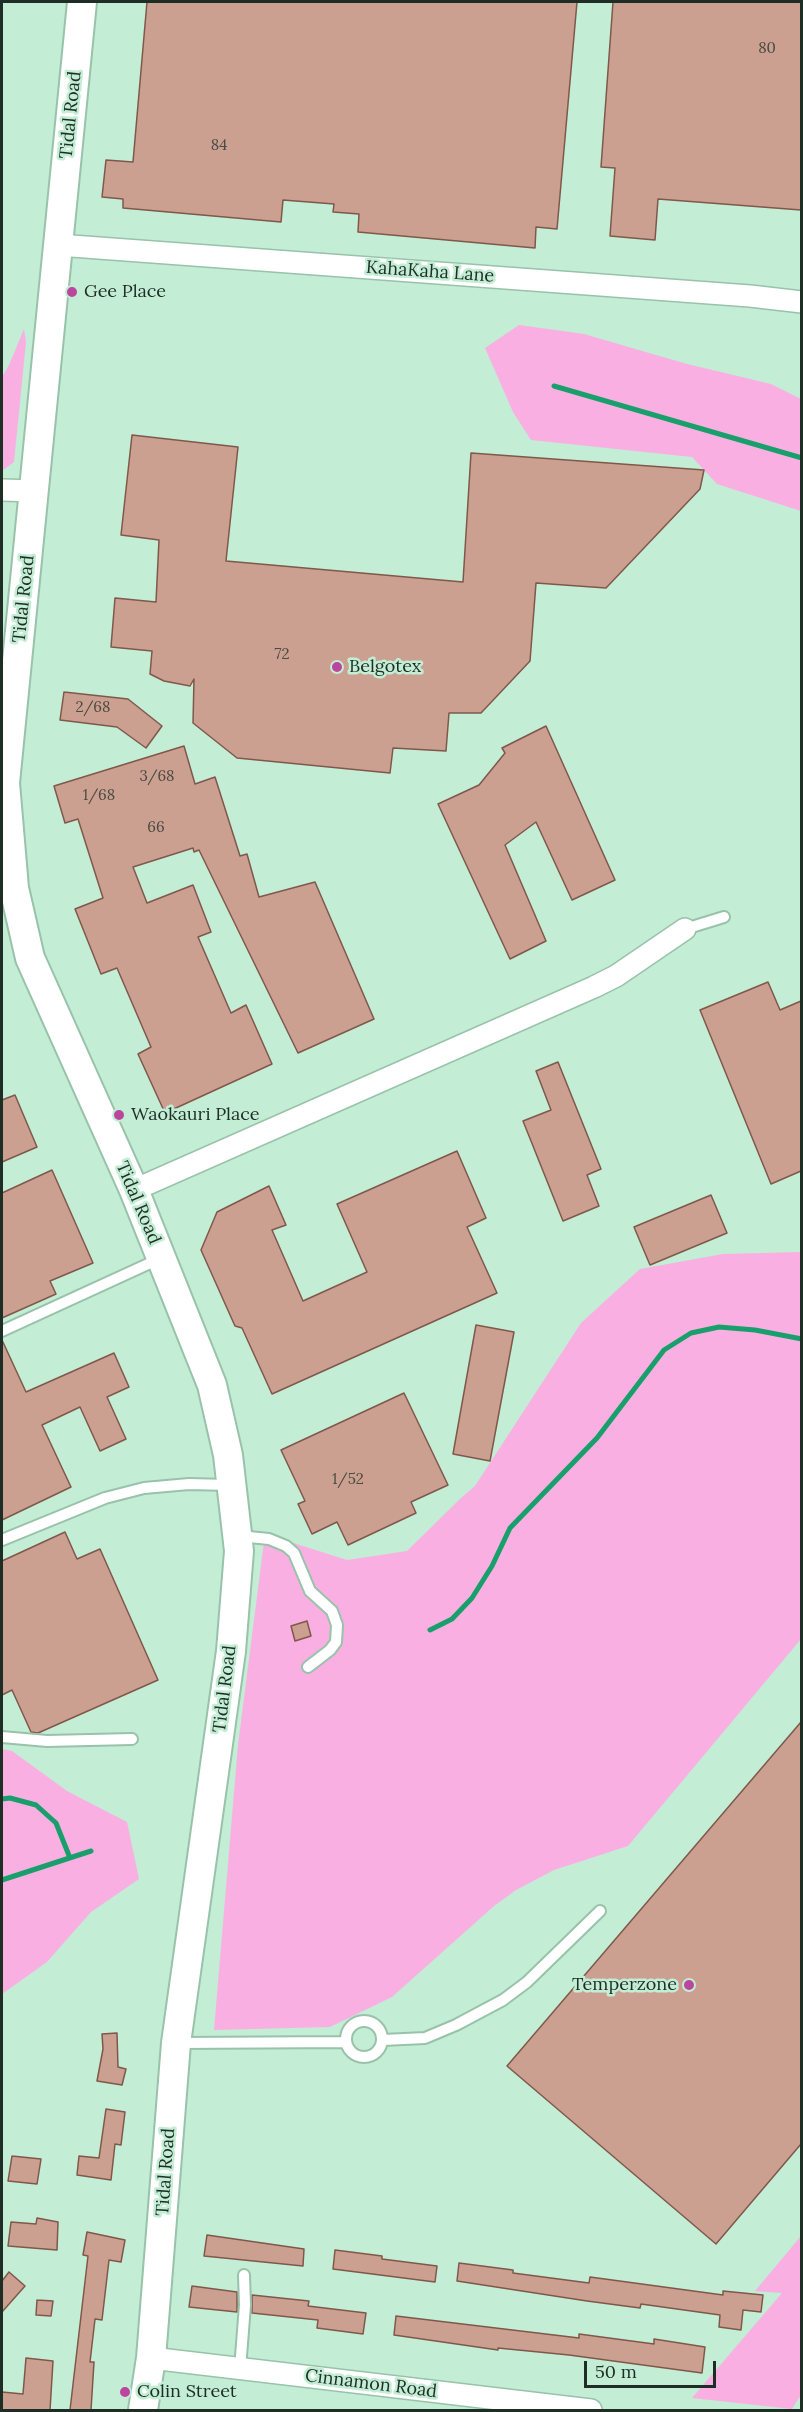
<!DOCTYPE html>
<html>
<head>
<meta charset="utf-8">
<style>
	body { margin:0 }
	#map { position:relative; width:803px; height:2412px; overflow:hidden; background:#c3edd4; font-family:Lora,serif }
	canvas { display:block }
	.frame { position:absolute; inset:0; border:3px solid #1e2e25; pointer-events:none }
	.scale { position:absolute; left:584px; top:2361px; width:132px; height:27px; box-sizing:border-box; border:3px solid #1e2e25; border-top:0; padding-left:8px; font-size:18px; line-height:21px; white-space:nowrap; color:#1e2e25; -webkit-text-stroke:4px #c3edd4; paint-order:stroke }
</style>
</head>
<body>
<div id="map">
<canvas width="803" height="2412"></canvas>
<div class="frame"></div>
<div class="scale">50 m</div>
</div>
<script>
const c = document.querySelector('canvas').getContext('2d');
c.lineJoin = 'round';
function fillPath(path, color) { c.fillStyle = color; c.fill(path, 'evenodd'); }
const poly = rows => new Path2D(rows.map(r => 'M' + r).join(''));
function stroke(path, color, width, dash) { c.strokeStyle = color; c.lineWidth = width; c.lineCap = dash ? 'butt' : 'round'; c.setLineDash(dash || []); c.stroke(path); }
function drawText(font, color, halo, rows, align = 'center') {
  c.font = font + ' Lora,serif'; c.lineWidth = 5; c.setLineDash([]); c.textBaseline = 'middle'; c.strokeStyle = halo; c.fillStyle = color; for (const [text, x, y, turn = 0] of rows) {
    c.save(); c.translate(x, y); c.rotate((+turn || 0) * Math.PI / 180); c.textAlign = isNaN(turn) ? turn : align; if (halo) c.strokeText(text, 0, 0); c.fillText(text, 0, 0); c.restore();
  }
}
fillPath(poly([
	[519,325,584,334,687,364,771,384,801,399,801,511,717,484,692,457,531,440,513,412,485,348],
	[24,329,26,342,14,462,2,471,2,377,9,365],
	[801,1252,801,1639,628,1846,554,1870,516,1890,494,1906,392,1997,330,2027,214,2030,238,1745,265,1534,347,1560,407,1551,462,1497,475,1486,581,1323,640,1269,723,1254],
	[2,1749,12,1751,67,1791,127,1822,139,1879,91,1912,47,1962,2,1994],
	[801,2236,801,2395,792,2409,692,2398,782,2293,755,2291]
]), '#faafe2');
stroke(poly([
	[554,386,802,458],
	[430,1630,452,1619,472,1598,492,1566,510,1528,597,1438,664,1350,691,1333,719,1327,755,1330,802,1339],
	[2,1799,10,1798,36,1805,56,1823,70,1858],
	[2,1880,91,1851]
]), '#199f6b', 5);
const building = poly([
	[147,2,577,2,557,229,536,227,535,248,358,232,359,214,333,212,334,204,283,200,281,222,123,208,123,199,102,197,106,160,133,162,147,2],
	[613,2,801,2,801,210,658,199,655,240,610,236,615,168,601,167,613,2],
	[132,435,238,447,226,561,463,582,471,453,704,470,700,489,606,588,536,583,530,661,481,713,449,713,446,751,393,748,390,773,237,758,193,723,194,679,190,686,164,681,150,674,152,651,111,647,115,598,156,602,159,540,121,535,132,435],
	[64,692,128,699,162,726,146,748,117,727,60,720,64,692],
	[546,726,615,880,572,900,536,822,505,845,546,941,510,959,438,804,479,785,505,753,502,748,546,726],
	[184,746,195,784,215,777,240,856,247,854,259,897,315,882,374,1019,298,1053,199,850,194,852,193,848,133,867,147,903,193,885,211,932,198,937,231,1013,246,1005,272,1064,165,1113,138,1054,151,1047,117,968,101,974,75,909,103,898,78,819,65,823,54,786,184,746],
	[768,982,780,1010,801,1001,801,1171,771,1184,700,1010,768,982],
	[558,1062,601,1169,587,1175,599,1206,563,1221,523,1121,551,1110,536,1071,558,1062],
	[15,1095,37,1147,2,1162,2,1100,15,1095],
	[457,1151,486,1218,467,1227,497,1293,272,1394,242,1328,235,1326,201,1250,217,1212,269,1186,286,1225,272,1230,303,1301,367,1272,337,1204,457,1151],
	[52,1170,93,1263,50,1281,56,1294,2,1318,2,1193,52,1170],
	[711,1195,727,1233,650,1265,634,1227,711,1195],
	[476,1325,514,1332,490,1461,453,1454,476,1325],
	[2,1340,26,1392,114,1353,129,1387,107,1397,126,1439,100,1451,80,1407,42,1425,71,1487,2,1520,2,1340],
	[404,1393,448,1485,411,1502,416,1513,348,1545,337,1522,312,1534,298,1504,305,1501,281,1450,404,1393],
	[65,1532,77,1559,100,1549,158,1680,38,1733,31,1732,12,1690,2,1695,2,1561,65,1532],
	[307,1621,311,1636,295,1641,291,1626,307,1621],
	[801,1722,801,2144,716,2244,507,2066,801,1722],
	[117,2033,118,2067,126,2069,122,2085,97,2081,103,2049,102,2034,117,2033],
	[106,2109,125,2112,121,2145,115,2144,111,2180,77,2175,79,2156,99,2158,106,2109],
	[12,2156,41,2159,37,2184,8,2181,12,2156],
	[37,2218,58,2222,57,2250,8,2246,11,2222,36,2224,37,2218],
	[87,2232,125,2240,121,2262,109,2260,102,2320,95,2319,90,2362,94,2362,91,2410,70,2410,88,2256,83,2255,87,2232],
	[207,2235,304,2249,303,2266,204,2256,207,2235],
	[335,2250,382,2256,382,2259,437,2266,435,2282,333,2269,335,2250],
	[459,2263,513,2270,513,2273,589,2283,590,2277,723,2295,723,2291,763,2295,761,2312,743,2310,741,2330,719,2327,720,2315,641,2304,640,2308,587,2301,457,2281,459,2263],
	[9,2272,25,2286,2,2312,2,2281,9,2272],
	[192,2286,237,2292,237,2312,189,2307,192,2286],
	[252,2295,309,2301,308,2306,366,2313,363,2334,317,2328,318,2320,252,2313,252,2295],
	[37,2300,53,2301,51,2316,36,2315,37,2300],
	[396,2316,579,2338,579,2334,654,2344,654,2339,705,2347,702,2373,569,2355,498,2348,498,2350,394,2335,396,2316],
	[26,2358,53,2361,50,2410,2,2410,2,2392,23,2394,26,2358]
]);
fillPath(building, '#cba091');
stroke(building, '#7f584b', 1.5);
const lane = poly([
	[685,929,724,917],
	[2,1331,159,1259],
	[239,1536,269,1539,286,1546,294,1553,310,1591,332,1611,337,1625,336,1642,330,1650,308,1667],
	[2,1540,105,1498,144,1488,189,1484,229,1485],
	[2,1737,47,1741,132,1739],
	'346 2039a18 18 0 1 1 36 0a18 18 0 1 1-36 0Z',
	[383,2040,425,2038,456,2025,503,2000,527,1982,600,1911],
	[177,2043,346,2042],
	[240,2369,245,2305,244,2275]
]);
const street = poly([
	[58,245,750,296,802,302],
	[2,490,35,491],
	[134,1190,594,987,616,976,685,929],
	[151,2358,591,2410]
]);
const secondary = poly([
	[82,2,5,783,14,888,30,958,134,1190,212,1385,228,1455,239,1551,231,1651,176,2043,151,2358,143,2410]
]);
stroke(lane, '#99c2aa', 14);
stroke(street, '#99c2aa', 24);
stroke(secondary, '#99c2aa', 32);
stroke(lane, '#fff', 10);
stroke(street, '#fff', 21);
stroke(secondary, '#fff', 28);
for (const [x, y, r, color] of [
	[72,292,6,"#bb469d"],
	[337,667,6,"#bb469d"],
	[119,1115,6,"#bb469d"],
	[689,1985,6,"#bb469d"],
	[125,2392,6,"#bb469d"]
]) { const dot = new Path2D(); dot.arc(x, y, r, 0, 2 * Math.PI); c.fillStyle = color; c.fill(dot); stroke(dot, '#c3edd4', 2); }
drawText('15px', '#494a40', null, [
	["80",767,49],
	["84",219,146],
	["72",282,655],
	["2/68",93,708],
	["3/68",157,777],
	["1/68",99,796],
	["66",156,828],
	["1/52",348,1480]
]);
drawText('18px', '#1e2e25', '#c3edd4', [
	["Tidal Road",71,115,-84],
	["KahaKaha Lane",430,272,4],
	["Tidal Road",24,599,-84],
	["Tidal Road",138,1203,67],
	["Tidal Road",225,1689,-83],
	["Tidal Road",166,2172,-86],
	["Cinnamon Road",371,2384,7]
]);
drawText('18px', '#1e2e25', '#c3edd4', [
	["Gee Place",84,292],
	["Belgotex",349,667],
	["Waokauri Place",131,1115],
	["Temperzone",677,1985,"right"],
	["Colin Street",137,2392]
], 'left');
</script>
</body>
</html>
